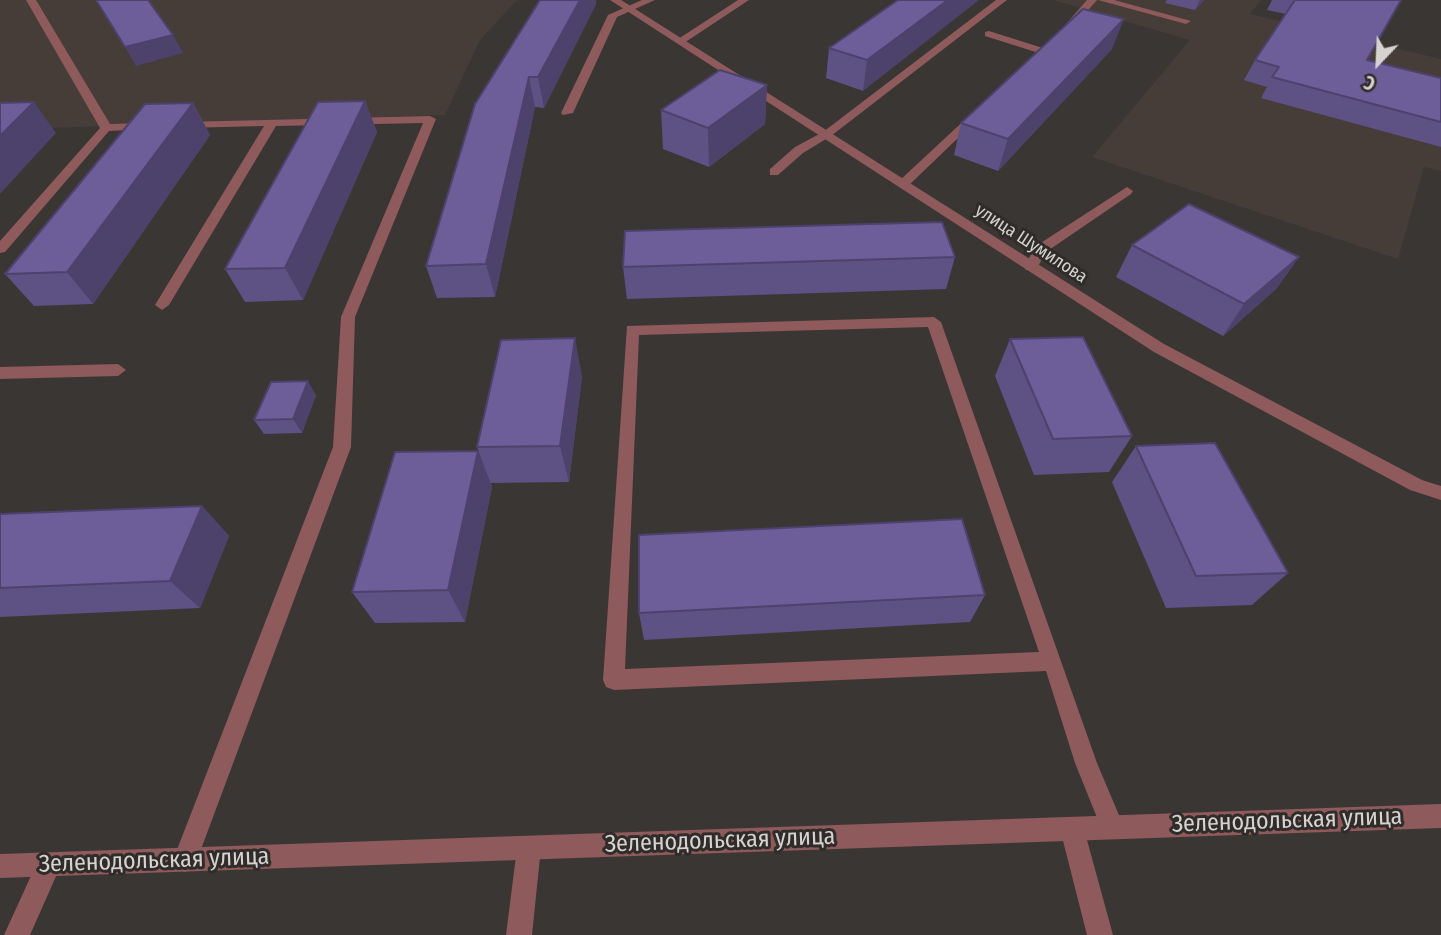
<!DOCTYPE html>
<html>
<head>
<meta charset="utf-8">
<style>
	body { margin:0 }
	#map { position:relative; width:1441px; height:935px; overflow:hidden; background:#3a3634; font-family:"Fira Sans Condensed",sans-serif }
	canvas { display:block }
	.north { position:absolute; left:1343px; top:28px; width:70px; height:70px; -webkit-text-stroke:5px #2f2c2a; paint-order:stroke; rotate:203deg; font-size:19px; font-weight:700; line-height:28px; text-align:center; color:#d5d2d1 }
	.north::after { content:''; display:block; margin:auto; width:24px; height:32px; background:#d5d2d1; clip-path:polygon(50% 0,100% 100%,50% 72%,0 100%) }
</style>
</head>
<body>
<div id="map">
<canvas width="1441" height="935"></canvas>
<div class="north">С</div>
</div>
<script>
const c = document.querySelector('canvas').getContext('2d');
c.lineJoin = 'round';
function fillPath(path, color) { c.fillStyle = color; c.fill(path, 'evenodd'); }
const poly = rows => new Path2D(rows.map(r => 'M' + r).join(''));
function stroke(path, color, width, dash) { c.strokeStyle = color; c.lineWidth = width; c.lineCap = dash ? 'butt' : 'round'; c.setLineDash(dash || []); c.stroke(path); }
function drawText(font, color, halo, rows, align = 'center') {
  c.font = font + ' "Fira Sans Condensed",sans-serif'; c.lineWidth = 6; c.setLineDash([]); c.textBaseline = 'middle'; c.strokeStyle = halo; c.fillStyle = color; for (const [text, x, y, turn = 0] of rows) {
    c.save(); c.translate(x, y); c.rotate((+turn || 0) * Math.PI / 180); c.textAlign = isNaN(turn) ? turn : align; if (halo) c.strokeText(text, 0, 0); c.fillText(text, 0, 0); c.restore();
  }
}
fillPath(poly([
	[0,0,517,0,480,40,445,115,47,128,0,128],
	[1053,0,1261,0,1250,14,1441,59,1441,171,1424,167,1398,259,1092,157,1190,40]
]), '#473d38');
fillPath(poly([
	[26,0,36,0,110,124,148,123,154,126,148,129,109,131,5,252,0,253,0,241,100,128,26,0],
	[642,0,655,0,617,17,573,113,563,115,561,113,608,15,642,0],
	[738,0,749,0,684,43,675,41,738,0],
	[996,0,1007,0,831,136,803,153,778,175,770,175,770,169,795,147,823,132,996,0],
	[1087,0,1097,0,1072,28,1066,28,1066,24,1087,0],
	[1098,0,1114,0,1191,21,1186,24,1098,0],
	[989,31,1046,49,1047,51,1042,54,985,36,985,32,989,31],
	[971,114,981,116,907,187,899,187,899,181,971,114],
	[430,116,436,119,355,317,351,447,197,860,194,869,185,872,176,869,173,860,333,447,341,317,423,123,276,126,169,305,162,310,155,305,264,126,183,128,177,125,183,122,430,116],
	[1127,187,1133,191,1131,194,1046,252,1036,270,1026,270,1024,267,1036,246,1127,187],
	[934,317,941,322,1097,763,1124,827,1120,835,1112,839,1104,835,1075,763,1046,671,614,690,606,687,603,680,627,326,934,317],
	[928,327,1039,652,625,669,639,335,928,327],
	[118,364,126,370,118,376,0,379,0,367,118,364],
	[1072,817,1080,821,1084,829,1113,935,1087,935,1060,829,1064,821,1072,817],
	[529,836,538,839,541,848,532,935,506,935,517,848,520,839,529,836],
	[49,853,58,856,61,865,30,935,4,935,40,856,49,853]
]), '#8e5a5b');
fillPath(poly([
	[610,0,621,0,1164,344,1422,480,1441,486,1441,500,1410,490,1154,352,610,0]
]), '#8e5a5b');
fillPath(poly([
	[1441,804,1441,828,0,878,0,854,1441,804]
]), '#8e5a5b');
fillPath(poly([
	[540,0,596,4,544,108,535,107,495,297,437,298,426,266],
	[898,0,863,91,826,78,829,48],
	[1167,0,1204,0,1195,10,1165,3],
	[1272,0,1401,0,1367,60,1441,78,1441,147,1261,98,1267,87,1244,80,1255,60,1286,14,1267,10],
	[1112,49,998,171,954,155,961,123],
	[767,85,765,124,709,167,663,149,661,110],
	[365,101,377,132,303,300,245,302,225,269],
	[193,103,210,135,93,304,34,306,5,274],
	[1132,245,1299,257,1276,289,1223,336,1116,277],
	[955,257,946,289,627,299,623,267],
	[1010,339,1132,436,1109,472,1034,475,995,376],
	[582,376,569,482,490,483,477,447],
	[316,395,302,433,264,434,254,420],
	[1136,446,1288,573,1252,605,1166,608,1112,482],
	[478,451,492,487,465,622,375,623,352,592],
	[202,506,229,536,200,608,0,617,0,514],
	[985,595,970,622,644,640,639,613]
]), '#5e5184');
fillPath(poly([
	[580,0,596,0,596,4,544,108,538,77],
	[948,0,979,0,863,91,867,60],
	[1200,0,1204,0,1195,10],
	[1124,19,1112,49,998,171,1008,139],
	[173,35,183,53,136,66,125,47],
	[529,77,535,107,495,297,486,264],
	[767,85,765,124,709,167,708,128],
	[365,101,377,132,303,300,285,268],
	[34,102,56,133,0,194,0,136],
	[193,103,210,135,93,304,67,272],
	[1299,257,1276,289,1223,336,1244,304],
	[575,338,582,376,569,482,560,446],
	[308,381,316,395,302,433,293,419],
	[478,451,492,487,465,622,448,590],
	[202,506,229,536,200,608,170,581]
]), '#4c426c');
const building = poly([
	[96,0,148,0,173,35,125,47,96,0],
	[540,0,580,0,538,77,529,77,486,264,426,266,475,104,540,0],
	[898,0,948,0,867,60,829,48,898,0],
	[1295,0,1401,0,1367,60,1441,78,1441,122,1272,77,1279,67,1255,60,1295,0],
	[1083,9,1124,19,1008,139,961,123,1083,9],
	[720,70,767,85,708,128,661,110,720,70],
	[365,101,285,268,225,269,318,102,365,101],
	[34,102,0,136,0,103,34,102],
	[193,103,67,272,5,274,145,104,193,103],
	[1189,204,1299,257,1244,304,1132,245,1189,204],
	[942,222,955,257,623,267,625,231,942,222],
	[1083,337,1132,436,1053,439,1010,339,1083,337],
	[575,338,560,446,477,447,501,340,575,338],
	[308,381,293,419,254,420,271,382,308,381],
	[1215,443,1288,573,1196,576,1136,446,1215,443],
	[478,451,448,590,352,592,395,452,478,451],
	[202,506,170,581,0,588,0,514,202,506],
	[962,519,985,595,639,613,639,535,962,519]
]);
fillPath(building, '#6d5e9a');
stroke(building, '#4c426c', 2);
drawText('18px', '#d5d2d1', '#2f2c2a', [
	["улица Шумилова",1031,244,33]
]);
drawText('24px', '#d5d2d1', '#2f2c2a', [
	["Зеленодольская улица",1287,821,-2],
	["Зеленодольская улица",720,841,-2],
	["Зеленодольская улица",154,861,-2]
]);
</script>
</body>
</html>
